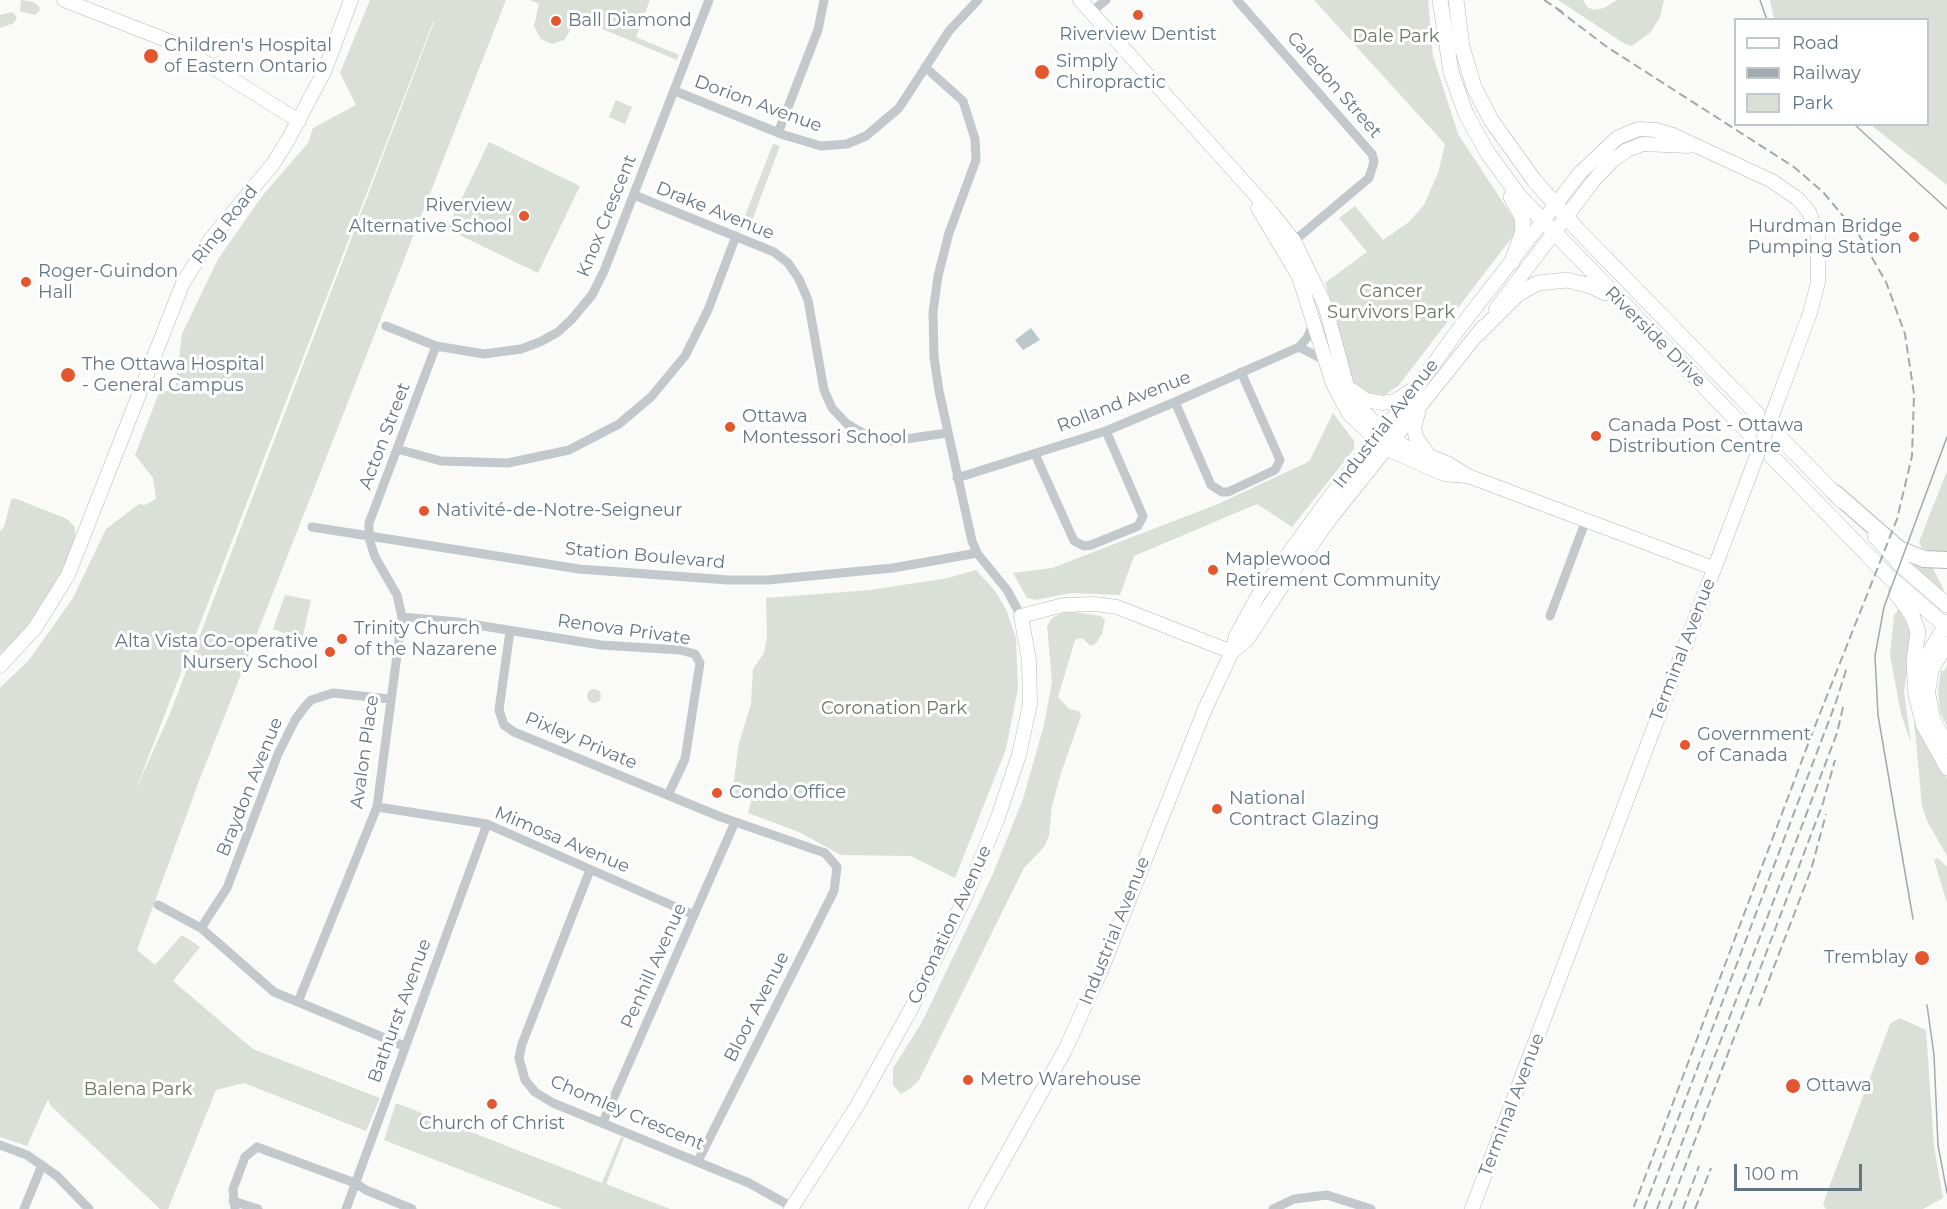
<!DOCTYPE html>
<html>
<head>
<meta charset="utf-8">
<style>
	body { margin:0 }
	#map { position:relative; width:1947px; height:1209px; overflow:hidden; background:#fafaf8; font-family:Montserrat,sans-serif }
	canvas { display:block }
	.legend { position:absolute; left:1734px; top:18px; width:195px; height:108px; box-sizing:border-box; background:#fff; border:2px solid #c1c8cd; margin:0; padding:8px 10px; list-style:none; font-size:18px; color:#657683 }
	.legend li { display:flex; align-items:center; gap:12px; height:30px }
	.legend b { width:30px; border:2px solid #c1c8cd }
	.scale { position:absolute; left:1734px; top:1164px; width:128px; height:27px; box-sizing:border-box; border:3px solid #657683; border-top:0; padding-left:8px; font-size:18px; line-height:21px; white-space:nowrap; color:#657683; -webkit-text-stroke:4px #fff; paint-order:stroke }
</style>
</head>
<body>
<div id="map">
<canvas width="1947" height="1209"></canvas>
<ul class="legend">
<li><b style="height:8px;background:#fff"></b>Road</li>
<li><b style="height:8px;background:#a2aab0"></b>Railway</li>
<li><b style="height:16px;background:#dadfd7"></b>Park</li>
</ul>
<div class="scale">100 m</div>
</div>
<script>
const c = document.querySelector('canvas').getContext('2d');
c.lineJoin = 'round';
function fillPath(path, color) { c.fillStyle = color; c.fill(path, 'evenodd'); }
const poly = rows => new Path2D(rows.map(r => 'M' + r).join(''));
function stroke(path, color, width, dash) { c.strokeStyle = color; c.lineWidth = width; c.lineCap = dash ? 'butt' : 'round'; c.setLineDash(dash || []); c.stroke(path); }
function drawText(font, color, halo, rows, align = 'center') {
  c.font = font + ' Montserrat,sans-serif'; c.lineWidth = 6; c.setLineDash([]); c.textBaseline = 'middle'; c.strokeStyle = halo; c.fillStyle = color; for (const [text, x, y, turn = 0] of rows) {
    c.save(); c.translate(x, y); c.rotate((+turn || 0) * Math.PI / 180); c.textAlign = isNaN(turn) ? turn : align; if (halo) c.strokeText(text, 0, 0); c.fillText(text, 0, 0); c.restore();
  }
}
fillPath(poly([
	[21,0,33,2,39,6,40,10,35,15,20,11],
	[370,0,506,0,199,781,137,950,155,965,182,935,200,947,173,981,253,1049,380,1098,366,1131,244,1083,216,1090,168,1209,160,1209,51,1106,48,1099,27,1146,0,1137,0,688,29,660,73,598,106,529,139,504,145,505,156,499,153,478,135,455,160,390,175,392,182,334,218,259,263,195,308,143,313,128,356,105,340,73],
	[434,22,169,716,136,789,433,22],
	[530,0,650,0,636,37,679,55,677,60,578,19,564,40,552,44,541,39,534,26,539,4],
	[1314,0,1428,0,1433,56,1458,134,1516,222,1516,232,1399,385,1382,397,1361,392,1353,383,1325,283,1367,252,1339,218,1355,206,1383,240,1409,222,1424,205,1438,173,1445,144],
	[1558,0,1583,0,1587,7,1594,10,1604,8,1617,0,1664,0,1660,17,1651,32,1632,46,1625,44],
	[1770,0,1947,0,1947,185,1871,125,1928,124,1928,20,1774,19],
	[12,12,17,17,14,23,0,28,0,15],
	[616,100,632,107,625,124,609,117],
	[489,142,580,186,538,273,447,229],
	[773,144,780,146,750,226,742,223],
	[1333,413,1354,441,1354,449,1292,527,1257,504,1134,556,1120,595,1071,593,1035,600,1027,598,1013,573,1052,568,1218,504,1306,463,1310,460],
	[1947,471,1947,552,1936,554,1922,548,1919,542],
	[14,498,67,519,75,527,75,540,72,554,53,591,20,635,0,654,0,531,4,527,11,500],
	[1916,560,1931,565,1944,590,1940,592,1913,567],
	[976,570,995,591,1006,609,1016,638,1018,688,1006,749,955,878,911,856,841,855,799,832,748,813,753,795,736,795,733,787,739,743,751,704,753,669,764,653,767,636,766,598,870,590,948,578],
	[285,595,311,600,302,640,273,629],
	[1899,609,1913,636,1904,691,1911,743,1901,714,1890,655,1894,615],
	[1068,611,1101,616,1105,620,1102,634,1096,643,1091,646,1082,638,1075,640,1058,697,1069,709,1079,711,1081,716,1061,773,1052,806,1049,836,1044,847,1024,868,919,1080,911,1088,901,1094,893,1085,893,1068,921,1024,992,876,1023,799,1044,725,1052,682,1047,626,1053,617],
	[1947,666,1947,726,1940,712,1938,690,1941,670,1944,671],
	'587 696a7 7 0 1 1 14 0a7 7 0 1 1-14 0Z',
	[1914,720,1947,779,1947,856,1927,821,1922,806],
	[1938,858,1947,867,1947,903,1934,860],
	[1899,1018,1926,1030,1934,1146,1943,1198,1923,1209,1826,1209,1823,1204,1890,1024],
	[396,1103,602,1183,621,1137,624,1138,606,1184,670,1209,562,1209,384,1140]
]), '#dadfd7');
fillPath(poly([
	[1031,328,1040,340,1023,350,1015,340]
]), '#bbc7cb');
const secondary = poly([
	[64,0,174,43,299,121],
	[1080,0,1271,212,1294,241,1325,305,1347,386,1359,407,1382,430,1404,446,1447,463,1468,476,1713,568],
	[1258,208,1299,277,1333,384,1349,414,1387,449,1444,474,1466,476],
	[1496,309,1594,180,1612,161,1627,150,1643,144,1688,146],
	[1352,390,1366,400,1382,403,1395,401,1410,391],
	[1418,413,1414,428,1416,437,1428,454],
	[1947,622,1921,666,1916,697,1923,725,1947,768],
	[1947,644,1932,669,1928,692,1933,718,1947,746],
	[1232,652,1247,640,1278,592,1330,519,1483,327],
	[0,666,35,628,68,575,183,283,210,240,273,164,289,138,324,72,351,0],
	[791,1209,857,1106,911,1009,964,900,997,820,1019,755,1030,704,1029,660,1021,616,1063,605,1095,604,1117,607,1232,652],
	[976,1209,1065,1050,1100,973,1205,709,1232,652,1236,636,1259,594,1338,486,1410,397,1458,330,1580,173,1617,138,1638,129,1656,130,1673,135,1772,181,1798,199,1809,212,1818,236,1818,282,1810,313,1780,394],
	[1472,1209,1747,482]
]);
const primary = poly([
	[1440,0,1451,72,1466,114,1487,152,1519,196,1888,576,1947,627],
	[1456,0,1462,47,1474,87,1491,120,1534,180,1576,228,1842,501],
	[1511,197,1522,217,1523,231,1512,262],
	[1478,334,1518,294,1538,283,1567,280,1591,286,1605,293],
	[1875,536,1901,565,1947,605],
	[1896,593,1912,615,1918,632,1914,660,1916,697]
]);
const highway = poly([
	[1835,493,1899,549,1924,559,1947,560]
]);
stroke(secondary, '#b3babf', 15);
stroke(primary, '#b5babe', 16);
stroke(highway, '#b4b9bd', 18);
stroke(poly([
	[1237,0,1372,154,1374,162,1369,178,1294,241],
	[1091,12,1106,0],
	[925,67,963,101,975,139,976,160,949,233,938,276,933,312,934,357,939,391,972,541,977,553,1007,590,1021,616],
	[675,91,784,135,821,146,847,144,866,136,899,108,949,31,978,0],
	[778,133,818,30,824,0],
	[634,195,774,252,788,263,799,279,808,300,824,390,832,408,847,424,868,436,892,441,947,433],
	[386,326,436,346,484,354,521,349,540,342,558,332,572,319,592,295,604,271,709,0],
	[1299,347,1326,361],
	[1175,402,1211,485,1222,492,1228,492,1275,470,1280,460,1241,372],
	[397,449,441,461,508,463,569,450,619,424,651,397,685,356,708,310,736,236],
	[1035,454,1074,541,1084,546,1091,545,1138,526,1143,516,1106,431],
	[957,478,1106,431,1175,402,1299,347,1307,338,1314,322],
	[312,527,579,569,728,580,768,580,893,568,977,553],
	[1550,616,1586,520],
	[402,617,458,622,601,645,680,650,695,654,700,663,685,759,668,795],
	[510,631,499,710,504,725,514,732,721,817,825,853,837,867,834,891,698,1161],
	[377,807,487,824,694,915],
	[590,870,522,1044,519,1058,525,1080,535,1092,553,1103,749,1183,792,1207],
	[158,905,201,928,274,992,404,1046],
	[201,928,227,888,278,754,295,720,303,709,311,700,333,693,390,699],
	[298,1002,377,807,402,617,397,595,375,557,369,538,369,523,436,346],
	[603,1122,735,822],
	[0,1145,27,1155,57,1176,89,1209],
	[233,1201,258,1209],
	[24,1209,42,1165],
	[235,1209,233,1189,245,1157,257,1147,355,1183,366,1190,412,1209],
	[346,1209,487,824],
	[1273,1209,1294,1199,1327,1195,1371,1209]
]), '#c3c8cc', 9);
stroke(secondary, '#fff', 14);
stroke(primary, '#fff', 15);
stroke(highway, '#fff', 16);
stroke(poly([
	[1760,0,1767,20],
	[1854,124,1947,209],
	[1913,919,1878,715,1875,656,1884,607,1947,437],
	[1927,1005,1934,1055,1938,1145,1947,1193]
]), '#a2aab0', 1.5);
stroke(poly([
	[1544,0,1564,13],
	[1557,9,1607,47,1794,167,1823,192,1859,235,1886,282,1905,334,1914,394,1912,456,1897,519,1813,731,1633,1209],
	[1759,1006,1811,870,1826,814],
	[1644,1209,1836,702,1847,667],
	[1657,1209,1837,733,1844,703],
	[1669,1209,1823,803,1835,760],
	[1683,1209,1699,1166],
	[1695,1209,1711,1168]
]), '#a2aab0', 2, [9, 4.5]);
const secondaryBridge = poly([
	[1747,482,1780,394]
]);
stroke(secondaryBridge, '#b3babf', 15, []);
stroke(secondaryBridge, '#fff', 14);
for (const [x, y, r, color] of [
	[1138,15,6,"#e4572e"],
	[556,21,6,"#e4572e"],
	[151,56,8,"#e4572e"],
	[1042,72,8,"#e4572e"],
	[524,216,6,"#e4572e"],
	[1914,237,6,"#e4572e"],
	[26,282,6,"#e4572e"],
	[68,375,8,"#e4572e"],
	[730,427,6,"#e4572e"],
	[1596,436,6,"#e4572e"],
	[424,511,6,"#e4572e"],
	[1213,570,6,"#e4572e"],
	[342,639,6,"#e4572e"],
	[330,652,6,"#e4572e"],
	[1685,745,6,"#e4572e"],
	[717,793,6,"#e4572e"],
	[1217,809,6,"#e4572e"],
	[1922,958,8,"#e4572e"],
	[968,1080,6,"#e4572e"],
	[1793,1086,8,"#e4572e"],
	[492,1104,6,"#e4572e"]
]) { const dot = new Path2D(); dot.arc(x, y, r, 0, 2 * Math.PI); c.fillStyle = color; c.fill(dot); stroke(dot, '#fff', 2); }
drawText('18px', '#657683', '#fff', [
	["Ball Diamond",568,21],
	["Riverview Dentist",1138,35,"center"],
	["Children's Hospital",164,46],
	["of Eastern Ontario",164,67],
	["Simply",1056,62],
	["Chiropractic",1056,83],
	["Riverview",512,206,"right"],
	["Alternative School",512,227,"right"],
	["Hurdman Bridge",1902,227,"right"],
	["Pumping Station",1902,248,"right"],
	["Roger-Guindon",38,272],
	["Hall",38,293],
	["The Ottawa Hospital",82,365],
	["- General Campus",82,386],
	["Ottawa",742,417],
	["Montessori School",742,438],
	["Canada Post - Ottawa",1608,426],
	["Distribution Centre",1608,447],
	["Nativité-de-Notre-Seigneur",436,511],
	["Maplewood",1225,560],
	["Retirement Community",1225,581],
	["Trinity Church",354,629],
	["of the Nazarene",354,650],
	["Alta Vista Co-operative",318,642,"right"],
	["Nursery School",318,663,"right"],
	["Government",1697,735],
	["of Canada",1697,756],
	["Condo Office",729,793],
	["National",1229,799],
	["Contract Glazing",1229,820],
	["Tremblay",1908,958,"right"],
	["Metro Warehouse",980,1080],
	["Ottawa",1806,1086],
	["Church of Christ",492,1124,"center"]
], 'left');
drawText('18px', '#687a64', '#fff', [
	["Dale Park",1396,37],
	["Cancer",1391,292],
	["Survivors Park",1391,313],
	["Coronation Park",894,709],
	["Balena Park",138,1090]
]);
drawText('18px', '#657683', '#fff', [
	["Caledon Street",1334,85,49],
	["Dorion Avenue",758,104,20],
	["Drake Avenue",715,211,22],
	["Knox Crescent",607,216,-68],
	["Ring Road",225,225,-52],
	["Riverside Drive",1655,337,45],
	["Rolland Avenue",1124,402,-21],
	["Industrial Avenue",1386,424,-52],
	["Acton Street",385,436,-69],
	["Station Boulevard",645,556,5],
	["Renova Private",624,630,8],
	["Terminal Avenue",1683,650,-69],
	["Pixley Private",581,741,23],
	["Avalon Place",365,752,-82],
	["Braydon Avenue",250,787,-68],
	["Mimosa Avenue",562,840,23],
	["Coronation Avenue",950,925,-65],
	["Industrial Avenue",1115,931,-68],
	["Penhill Avenue",654,966,-66],
	["Bloor Avenue",757,1007,-63],
	["Bathurst Avenue",400,1011,-70],
	["Terminal Avenue",1512,1105,-69],
	["Chomley Crescent",627,1113,23]
]);
</script>
</body>
</html>
